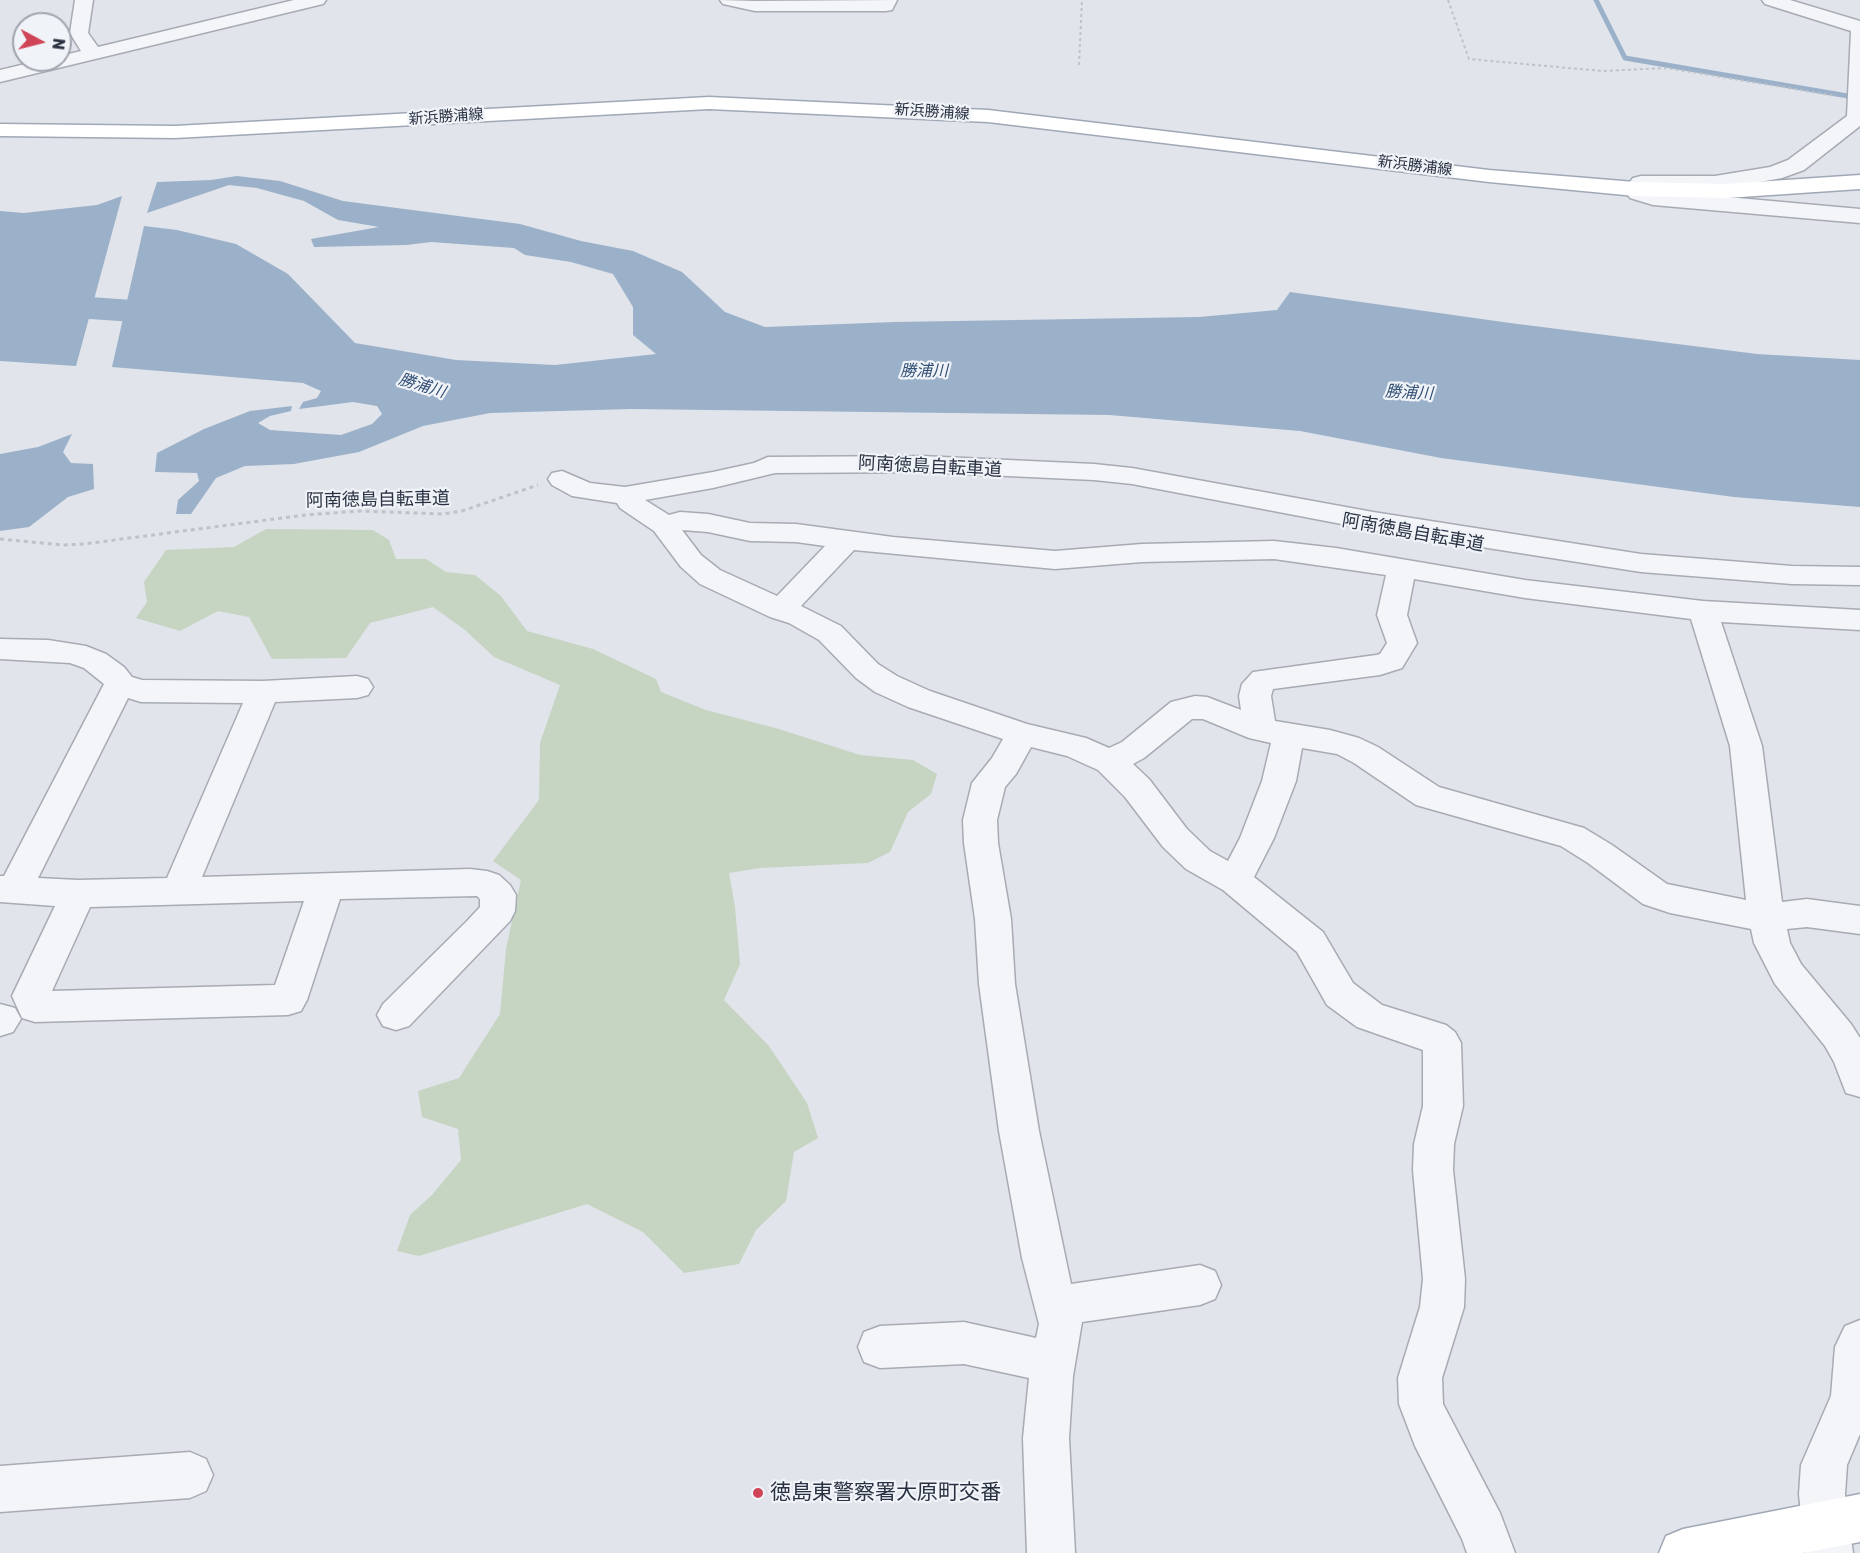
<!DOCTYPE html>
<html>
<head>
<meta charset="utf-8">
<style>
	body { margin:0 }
	#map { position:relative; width:1860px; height:1553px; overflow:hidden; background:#e1e4ea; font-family:Rubik,sans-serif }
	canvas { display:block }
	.north { position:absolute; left:12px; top:12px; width:60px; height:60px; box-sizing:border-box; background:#f0f3f7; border:2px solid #a0a5af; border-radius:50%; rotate:97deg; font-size:16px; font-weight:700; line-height:24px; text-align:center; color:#293142 }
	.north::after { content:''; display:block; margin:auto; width:21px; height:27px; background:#d04457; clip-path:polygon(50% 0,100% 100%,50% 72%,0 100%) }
</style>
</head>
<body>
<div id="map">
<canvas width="1860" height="1553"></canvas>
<div class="north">N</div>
</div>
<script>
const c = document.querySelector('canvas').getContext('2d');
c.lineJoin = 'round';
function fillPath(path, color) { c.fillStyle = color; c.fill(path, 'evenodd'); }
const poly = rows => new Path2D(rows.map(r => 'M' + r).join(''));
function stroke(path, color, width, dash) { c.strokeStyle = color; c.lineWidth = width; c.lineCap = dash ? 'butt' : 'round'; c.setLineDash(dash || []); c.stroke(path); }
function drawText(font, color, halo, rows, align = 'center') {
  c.font = font + ' Rubik,"Noto Sans JP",sans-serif'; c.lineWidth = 4.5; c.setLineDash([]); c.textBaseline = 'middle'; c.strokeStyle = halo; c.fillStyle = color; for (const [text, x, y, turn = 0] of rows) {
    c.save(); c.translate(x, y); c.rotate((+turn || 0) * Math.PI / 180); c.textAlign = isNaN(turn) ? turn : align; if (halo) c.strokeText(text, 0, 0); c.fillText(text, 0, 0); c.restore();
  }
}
fillPath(poly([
	[266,529,373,530,389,540,396,559,426,559,446,572,475,575,501,596,527,631,593,649,656,679,661,692,706,710,779,729,860,755,913,760,937,774,931,794,908,812,890,852,868,863,760,868,729,873,735,907,740,964,724,1000,769,1046,807,1103,818,1138,794,1152,786,1201,756,1230,739,1264,684,1273,643,1232,587,1204,419,1256,397,1251,410,1215,432,1195,461,1160,458,1129,422,1117,418,1091,459,1078,500,1014,506,949,521,880,493,861,539,800,540,743,560,685,494,657,465,630,433,607,370,623,346,658,272,659,249,617,218,611,180,631,136,618,147,602,144,582,166,550,234,547]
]), '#c6d4c2');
fillPath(poly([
	[237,176,280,181,343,201,520,224,581,241,633,251,682,272,725,312,765,327,894,322,1199,317,1277,310,1290,292,1510,323,1757,354,1860,360,1860,507,1734,497,1441,458,1300,431,1109,415,631,409,490,413,423,426,359,452,294,464,245,466,216,478,191,514,176,514,178,500,199,481,197,473,155,472,157,453,204,429,250,411,292,406,291,411,270,416,258,423,270,430,341,435,372,424,382,414,377,406,353,402,299,409,303,402,317,398,321,391,303,383,112,367,144,226,177,230,236,244,288,274,355,343,456,360,555,365,656,354,633,335,633,307,613,274,571,262,525,255,514,248,431,242,407,245,314,247,311,239,379,227,338,220,304,201,257,188,229,185,147,213,157,182,211,180],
	[122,196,76,366,0,361,0,211,24,213,97,205],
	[72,434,63,452,71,463,93,464,94,489,68,497,29,527,0,531,0,454,38,447]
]), '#9bb1ca');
stroke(poly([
	[1596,0,1625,58,1860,98]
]), '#9bb1ca', 5);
fillPath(poly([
	[0,288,32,293,191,304,204,307,209,315,204,323,191,326,32,315,0,310,0,288]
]), '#9bb1ca');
const minor = poly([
	[75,0,93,0,88,33,98,47,294,0,326,0,323,4,0,82,0,70,42,60,60,60,60,56,81,51,70,33,75,0],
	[720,0,755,1,897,0,892,10,886,11,755,11,723,4,720,0],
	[1762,0,1790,0,1860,21,1860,126,1804,170,1782,178,1715,190,1649,190,1860,209,1860,223,1653,205,1630,198,1624,189,1633,178,1641,176,1715,176,1770,167,1788,160,1847,116,1851,31,1765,4,1762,0],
	[921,456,1094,464,1132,468,1373,512,1641,554,1792,566,1860,567,1860,585,1792,584,1641,572,1373,530,1132,484,1094,480,921,472,775,473,713,488,645,500,669,515,680,512,708,514,750,523,796,524,893,537,1055,551,1142,544,1274,541,1336,548,1525,580,1703,601,1860,610,1860,630,1721,622,1762,746,1782,902,1807,899,1860,906,1860,934,1807,927,1787,929,1790,943,1801,964,1851,1024,1860,1038,1860,1097,1846,1093,1834,1062,1825,1046,1775,984,1754,943,1751,929,1670,913,1643,904,1588,863,1561,846,1416,805,1354,763,1337,754,1302,748,1296,781,1274,838,1254,877,1323,932,1353,983,1382,1005,1446,1025,1455,1032,1461,1043,1463,1106,1454,1144,1453,1170,1465,1279,1464,1307,1442,1378,1443,1404,1500,1513,1515,1553,1467,1553,1462,1539,1415,1446,1399,1404,1398,1378,1420,1307,1423,1279,1413,1170,1414,1144,1423,1106,1423,1050,1357,1027,1327,1005,1297,952,1223,890,1186,869,1163,847,1125,797,1098,770,1067,756,1031,747,1016,774,1005,787,997,820,998,843,1011,919,1015,984,1039,1131,1071,1284,1200,1265,1215,1271,1221,1285,1215,1299,1200,1305,1082,1322,1073,1376,1069,1438,1075,1553,1027,1553,1023,1438,1029,1378,964,1364,880,1368,864,1362,858,1347,864,1332,880,1326,964,1322,1036,1338,1039,1324,1022,1258,999,1131,979,984,975,919,964,843,963,820,972,783,992,758,1003,739,908,707,875,692,856,678,819,640,789,623,770,617,700,584,681,567,654,531,620,508,617,503,572,496,552,485,548,479,552,473,562,471,590,483,625,487,713,472,754,463,768,457,921,456],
	[682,530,708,532,750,541,796,542,825,546,777,596,720,570,701,555,682,530],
	[854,550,1055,569,1142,562,1274,559,1386,575,1377,615,1387,643,1380,654,1376,655,1253,672,1242,684,1239,696,1241,710,1207,697,1195,696,1171,702,1122,742,1109,748,1086,738,1027,724,930,691,897,676,878,664,841,626,801,606,854,550],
	[1414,579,1525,598,1691,619,1730,746,1746,900,1667,884,1612,845,1584,828,1439,787,1378,747,1359,738,1330,730,1275,721,1271,696,1273,689,1380,675,1402,668,1417,643,1407,615,1414,579],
	[1192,719,1203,719,1249,738,1271,743,1262,781,1240,838,1228,861,1210,851,1187,829,1149,779,1133,764,1144,758,1192,719],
	[0,639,48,640,86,646,106,654,124,667,132,677,142,680,263,681,357,676,368,679,373,687,368,695,357,698,275,702,202,877,470,869,487,871,499,875,510,885,516,895,515,911,510,921,409,1026,396,1030,383,1026,377,1015,383,1004,467,921,480,907,480,899,477,896,340,899,307,1000,301,1011,288,1015,35,1022,22,1018,12,996,55,906,0,902,0,876,4,876,104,684,84,668,70,663,0,659,0,639],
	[128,698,141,702,243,703,167,878,78,880,38,878,128,698],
	[304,901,275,985,52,991,90,907,304,901],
	[0,1004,15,1008,21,1019,13,1032,0,1036,0,1004],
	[1860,1320,1860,1434,1847,1465,1845,1494,1853,1553,1805,1553,1799,1494,1801,1465,1831,1396,1835,1347,1845,1326,1860,1320],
	[190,1452,206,1459,213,1475,206,1491,190,1498,0,1512,0,1466,190,1452]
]);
const major = poly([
	[709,97,988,110,1489,170,1635,182,1726,184,1860,175,1860,189,1726,198,1635,196,1489,182,988,122,709,109,175,138,0,136,0,124,175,126,709,97],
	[1860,1494,1860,1542,1803,1553,1659,1553,1666,1536,1683,1529,1860,1494]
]);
stroke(minor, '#a6abb4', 3);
stroke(major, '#a0a8b6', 3);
stroke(poly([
	[1448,0,1469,59,1602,71,1667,68,1836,96],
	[1079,65,1082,0]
]), '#bfc2c9', 2, [3, 3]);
stroke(poly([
	[0,539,63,545,84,544,305,515,360,511,443,514,462,511,538,485]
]), '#bfc2c9', 3, [4, 4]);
fillPath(minor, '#f4f5f8');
fillPath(major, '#fff');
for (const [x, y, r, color] of [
	[758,1493,6,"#d04457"]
]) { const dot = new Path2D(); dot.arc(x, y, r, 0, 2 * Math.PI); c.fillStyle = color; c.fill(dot); stroke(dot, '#f0f3f7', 2); }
drawText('15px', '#293142', '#f0f3f7', [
	["新浜勝浦線",932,112,4],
	["新浜勝浦線",446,117,-4],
	["新浜勝浦線",1415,166,7]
]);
drawText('italic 16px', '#325076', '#f0f3f7', [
	["勝浦川",924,371],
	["勝浦川",422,386,17],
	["勝浦川",1409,393,3]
]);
drawText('18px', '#293142', '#f0f3f7', [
	["阿南徳島自転車道",930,467,3],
	["阿南徳島自転車道",378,500,-1],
	["阿南徳島自転車道",1413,533,10]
]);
drawText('21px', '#293142', '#f0f3f7', [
	["徳島東警察署大原町交番",770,1493]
], 'left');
</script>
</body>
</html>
